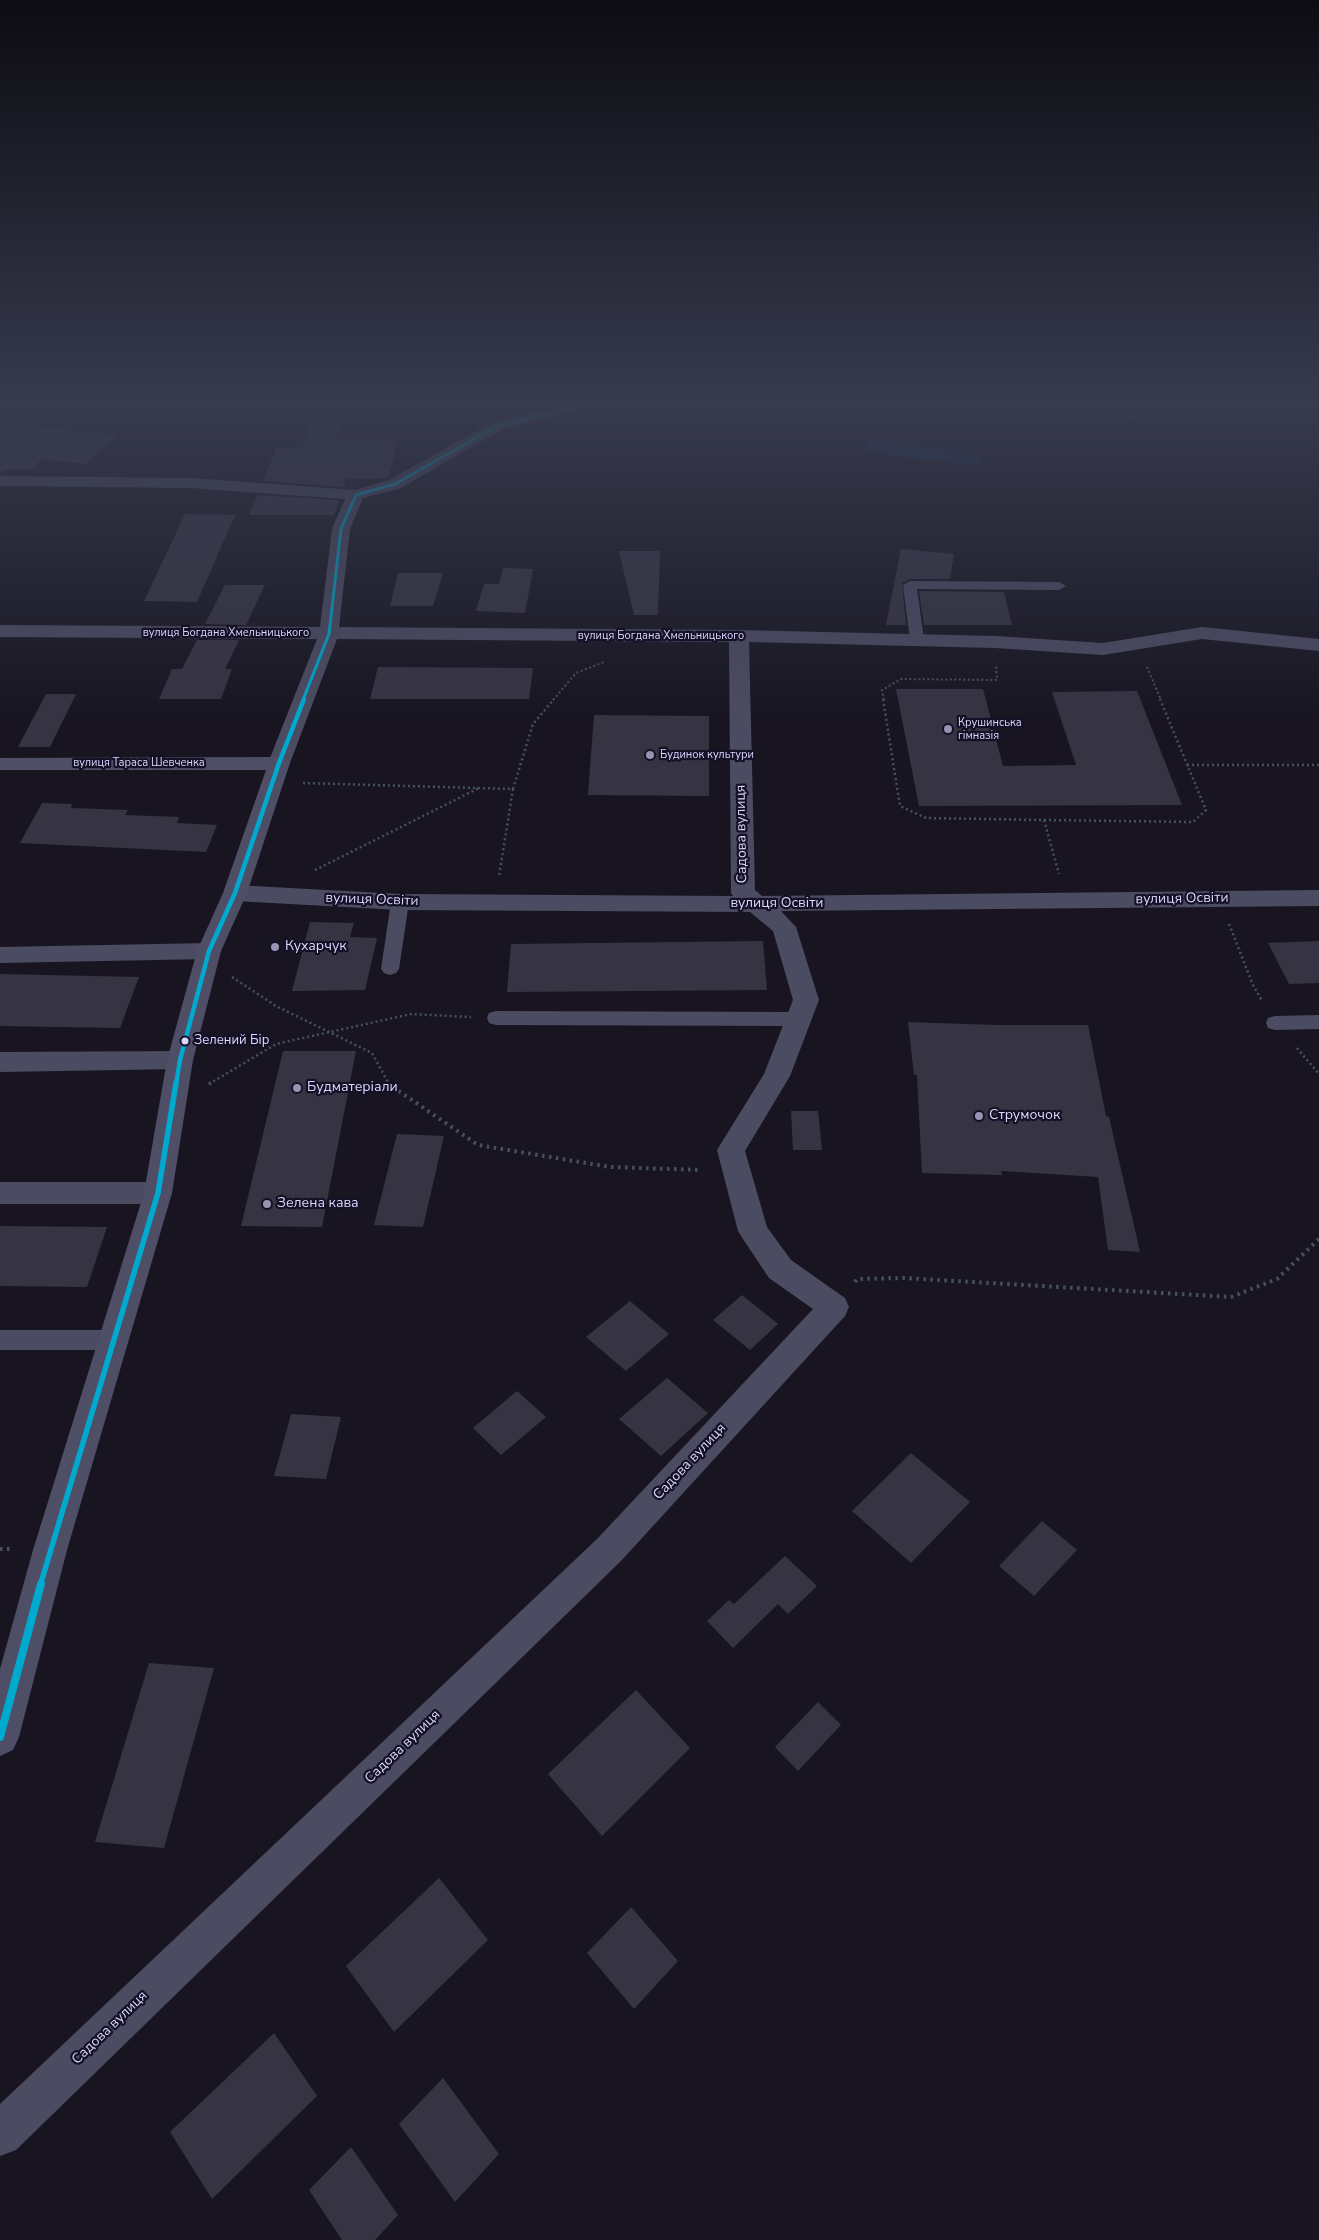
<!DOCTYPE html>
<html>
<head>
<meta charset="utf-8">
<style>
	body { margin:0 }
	canvas { display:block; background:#181521 }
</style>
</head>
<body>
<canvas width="1319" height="2240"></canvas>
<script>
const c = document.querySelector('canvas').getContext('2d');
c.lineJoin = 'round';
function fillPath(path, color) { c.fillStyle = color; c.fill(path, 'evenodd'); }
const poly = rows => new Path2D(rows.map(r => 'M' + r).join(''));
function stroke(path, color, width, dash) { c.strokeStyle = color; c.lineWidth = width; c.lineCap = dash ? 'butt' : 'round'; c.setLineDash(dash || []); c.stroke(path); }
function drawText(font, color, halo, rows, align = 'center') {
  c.font = font + ' "Nunito Sans",sans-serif'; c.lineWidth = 4.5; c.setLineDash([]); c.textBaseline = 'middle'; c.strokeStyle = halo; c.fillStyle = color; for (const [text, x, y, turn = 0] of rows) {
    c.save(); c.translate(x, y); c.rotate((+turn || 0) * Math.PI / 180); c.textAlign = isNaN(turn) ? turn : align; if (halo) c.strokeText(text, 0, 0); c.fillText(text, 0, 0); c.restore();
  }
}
fillPath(poly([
	[866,439,981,454,977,466,867,452]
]), '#112546');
fillPath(poly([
	[0,412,47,413,36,428,69,429,68,431,117,435,86,464,41,459,33,470,4,470,0,474],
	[312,422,341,422,335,441,398,441,388,478,346,479,343,487,263,481,277,447,302,447],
	[257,495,339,500,334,515,249,515],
	[185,514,235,515,197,602,144,601],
	[901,549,954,554,950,579,910,579,902,583,906,625,886,625],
	[619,551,660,551,658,615,634,615],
	[503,568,533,569,525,613,476,611,484,584,499,584],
	[398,573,443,573,433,606,390,606],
	[225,585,265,585,246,625,205,624],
	[919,591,1004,592,1012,625,924,625],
	[197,640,239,640,225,669,232,669,221,699,159,699,172,669,182,669],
	[378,667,533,668,529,699,370,699],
	[896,689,983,689,1003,766,1076,765,1052,692,1137,691,1182,805,919,806],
	[46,694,76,694,50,747,18,747],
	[594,715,709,716,709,796,588,795],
	[42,803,72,804,71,808,128,810,125,815,179,817,177,823,217,825,206,852,20,843],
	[310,922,354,923,350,937,377,938,365,990,292,991],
	[763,941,767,990,507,992,511,944],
	[1319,941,1319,983,1289,984,1268,943],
	[0,974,139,977,120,1028,0,1026],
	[908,1022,996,1025,1088,1025,1106,1116,1109,1117,1140,1252,1108,1250,1098,1177,1001,1171,1002,1175,922,1173,917,1075,914,1075],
	[283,1051,356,1051,322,1227,241,1226],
	[791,1111,818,1111,822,1150,793,1150],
	[397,1134,444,1136,423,1227,374,1225],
	[0,1226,107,1227,87,1287,0,1286],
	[742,1295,778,1324,750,1350,713,1320],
	[630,1301,669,1334,626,1371,586,1337],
	[667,1378,708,1413,661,1456,619,1419],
	[517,1391,546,1417,501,1455,473,1428],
	[291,1414,341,1417,326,1479,274,1476],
	[911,1453,970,1502,911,1563,852,1511],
	[1042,1521,1077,1550,1034,1596,999,1566],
	[785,1556,817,1586,788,1614,778,1604,733,1648,707,1621,729,1600,734,1604],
	[149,1663,214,1668,164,1848,95,1842],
	[636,1690,690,1748,602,1836,548,1774],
	[818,1702,841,1725,798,1771,775,1747],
	[439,1878,488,1940,394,2032,346,1966],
	[631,1907,678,1961,634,2009,587,1953],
	[274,2033,317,2096,212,2199,170,2132],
	[443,2078,499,2154,455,2202,399,2124],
	[351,2147,398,2215,375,2240,342,2240,309,2190]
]), '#363343');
stroke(poly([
	[1026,405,1049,410,1170,421,1319,420],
	[1147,667,1161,700],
	[553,700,576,673,604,662],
	[884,700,882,690,901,679,997,680,996,666]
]), '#46515e', 2, [2, 2.5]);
stroke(poly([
	[883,699,900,806,926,818,1044,820,1059,874],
	[1187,765,1319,765],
	[303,783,513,789,499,876],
	[513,789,533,724,554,699],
	[1044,820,1193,822,1206,810,1160,699],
	[315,870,479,788],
	[1229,924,1253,985,1262,1001],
	[232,977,276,1006,372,1053,389,1084],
	[1297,1048,1319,1074],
	[209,1084,276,1044,411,1014,471,1017]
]), '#46515e', 2.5, [2, 3]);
stroke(poly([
	[387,1083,478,1145,610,1167,702,1170],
	[209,1084,211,1083],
	[855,1282,857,1279,904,1278,1231,1297,1277,1279,1319,1239],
	[0,1549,14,1549]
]), '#46515e', 4, [2.5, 4.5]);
fillPath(poly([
	[910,581,1059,582,1066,586,1059,590,917,589,924,640,917,644,910,640,903,585,910,581],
	[400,896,406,898,409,902,399,969,396,973,390,975,384,973,381,969,391,902,394,898,400,896],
	[496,1011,799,1012,806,1014,808,1019,806,1024,799,1026,496,1025,489,1023,487,1018,489,1013,496,1011],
	[1319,1015,1319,1029,1275,1030,1268,1028,1266,1023,1268,1018,1275,1016,1319,1015],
	[0,1330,114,1330,122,1333,125,1340,122,1347,114,1350,0,1350,0,1330]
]), '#4b4b61');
fillPath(poly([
	[562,405,591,405,589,408,503,429,401,488,363,498,350,529,339,627,739,630,995,636,1103,643,1202,627,1319,639,1319,651,1202,639,1103,655,995,648,749,642,755,890,762,896,1319,890,1319,906,781,911,796,927,819,1000,790,1076,745,1151,767,1227,791,1260,845,1298,849,1307,845,1316,621,1561,16,2150,0,2156,0,2104,597,1539,813,1309,769,1278,743,1239,738,1231,717,1150,764,1074,793,1000,773,931,750,912,400,910,235,901,227,898,223,893,227,888,235,885,400,894,733,896,731,893,729,642,337,639,290,763,287,768,279,769,271,768,268,763,317,639,0,637,0,625,320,627,332,529,345,499,191,488,0,486,0,476,191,478,355,490,389,480,491,423,562,405],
	[209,943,218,945,221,951,218,957,209,959,0,963,0,947,209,943],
	[180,1051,189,1053,193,1060,189,1067,180,1069,0,1072,0,1052,180,1051],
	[0,1182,158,1182,168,1185,172,1193,168,1201,158,1204,0,1204,0,1182]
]), '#4b4b61');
fillPath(poly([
	[279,757,287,758,290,763,247,893,221,951,193,1060,172,1193,67,1550,19,1737,13,1750,0,1756,0,1669,33,1550,144,1193,167,1060,197,951,223,893,266,770,0,770,0,758,279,757]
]), '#4f4e67');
stroke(poly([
	[303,700,329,634,341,529,356,495,395,484,497,426,583,405]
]), '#00a9ce', 3);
stroke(poly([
	[176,1084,180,1060,209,951,235,893,279,763,304,699]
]), '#00a9ce', 4.5);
stroke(poly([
	[40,1586,158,1193,176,1083]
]), '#00a9ce', 5.5);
stroke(poly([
	[0,1737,41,1584]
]), '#00a9ce', 8);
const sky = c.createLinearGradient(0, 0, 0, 719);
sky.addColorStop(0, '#0d0c12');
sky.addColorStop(0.56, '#373b4e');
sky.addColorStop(1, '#373b4e00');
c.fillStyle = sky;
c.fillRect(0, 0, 1319, 719);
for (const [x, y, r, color] of [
	[948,729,5,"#9793b1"],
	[650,755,5,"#9793b1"],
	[275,947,5,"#9793b1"],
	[185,1041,4.5,"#dbd7fe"],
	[297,1088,5,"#9793b1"],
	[979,1116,5,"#9793b1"],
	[267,1204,5,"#9793b1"]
]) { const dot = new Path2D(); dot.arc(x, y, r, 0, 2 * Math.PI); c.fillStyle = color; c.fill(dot); stroke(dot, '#141026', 2); }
drawText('11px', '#dbd7fe', '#141026', [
	["вулиця Богдана Хмельницького",226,633],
	["вулиця Богдана Хмельницького",661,636],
	["вулиця Тараса Шевченка",139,763]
]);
drawText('11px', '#dbd7fe', '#141026', [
	["Крушинська",958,723],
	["гімназія",958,736],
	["Будинок культури",660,755]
], 'left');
drawText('13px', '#dbd7fe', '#141026', [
	["Зелений Бір",194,1041]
], 'left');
drawText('14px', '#dbd7fe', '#141026', [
	["Садова вулиця",742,834,-91],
	["вулиця Освіти",1182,899,-1],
	["вулиця Освіти",372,900,2],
	["вулиця Освіти",777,904],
	["Садова вулиця",690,1462,-47],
	["Садова вулиця",403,1747,-44],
	["Садова вулиця",110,2028,-44]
]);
drawText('14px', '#dbd7fe', '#141026', [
	["Кухарчук",285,947],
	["Будматеріали",307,1088],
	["Струмочок",989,1116],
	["Зелена кава",277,1204]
], 'left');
</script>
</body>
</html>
